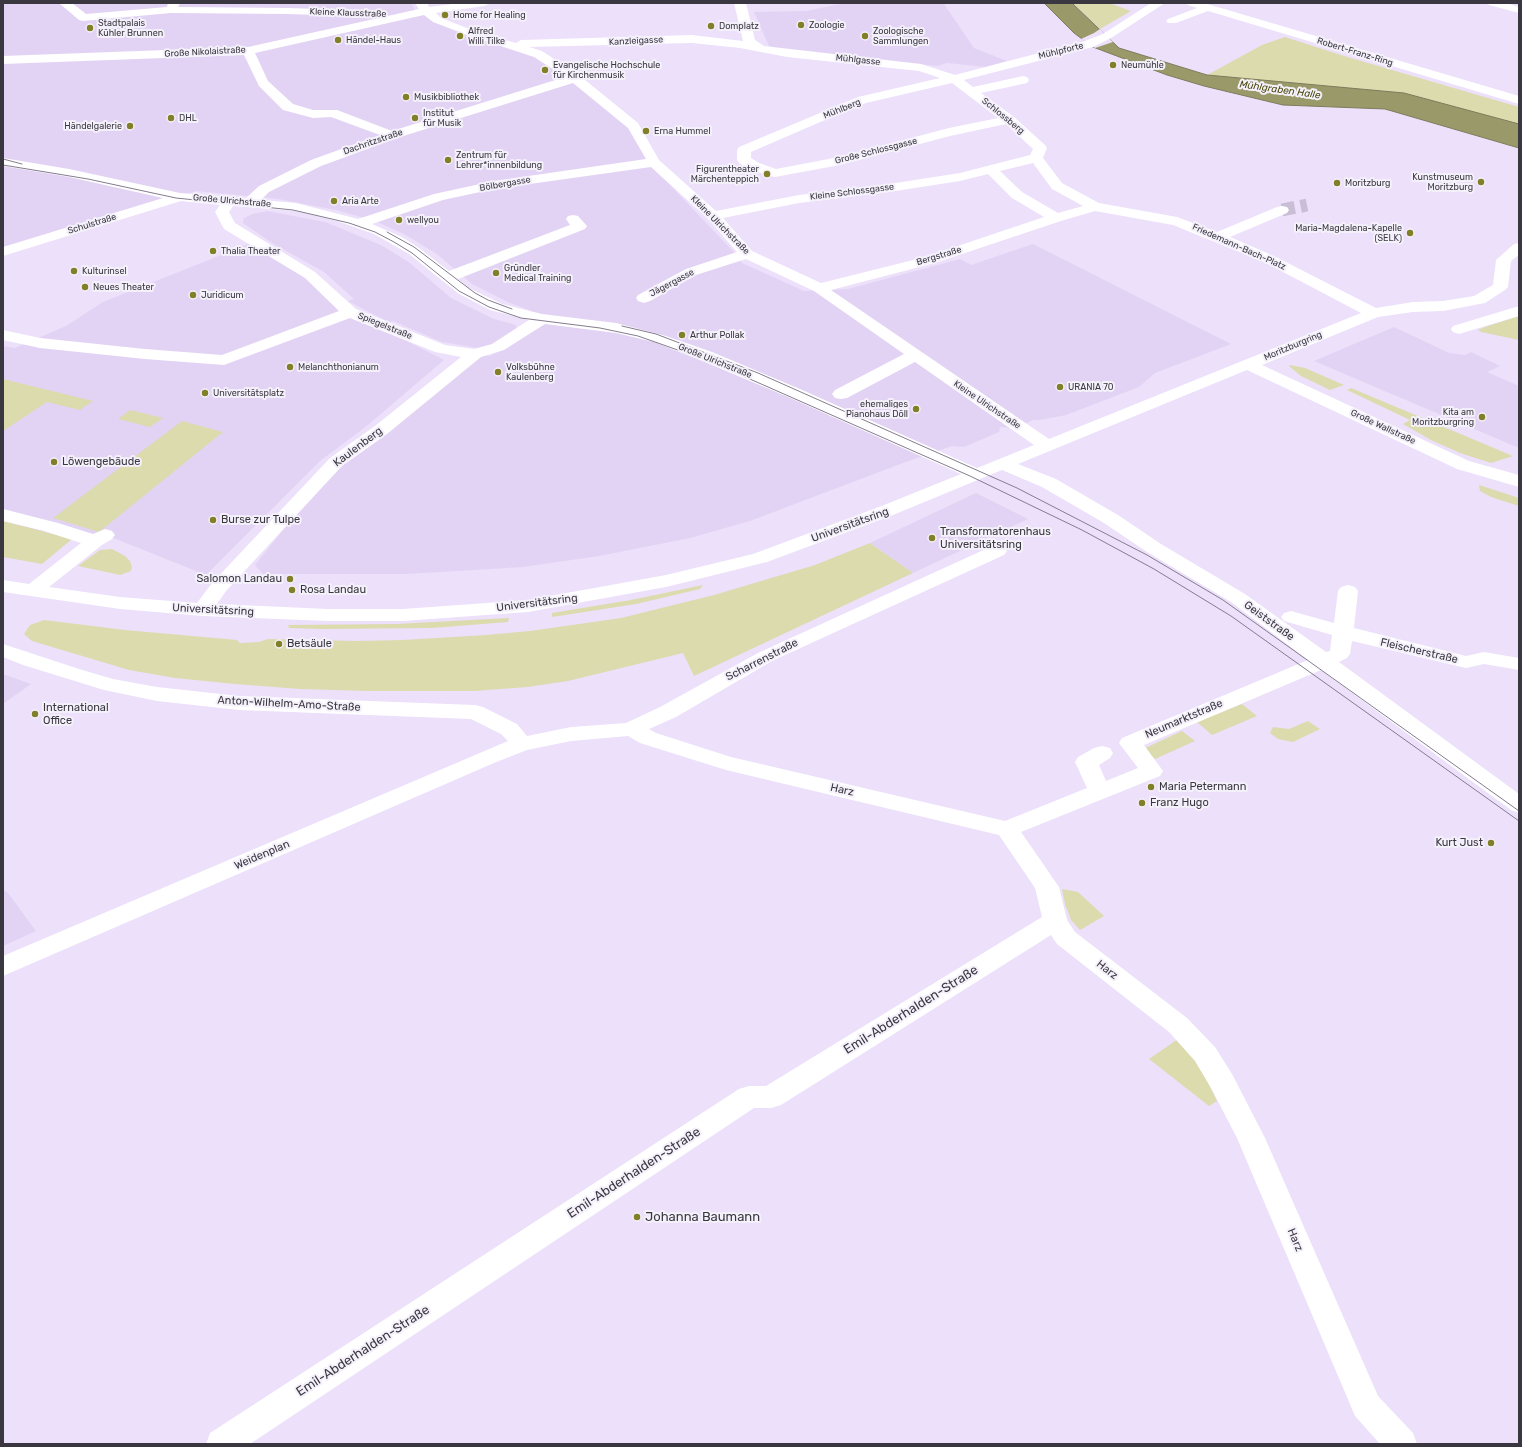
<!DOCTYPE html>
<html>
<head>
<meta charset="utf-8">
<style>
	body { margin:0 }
	#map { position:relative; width:1522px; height:1447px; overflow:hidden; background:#ece0fb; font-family:Rubik,sans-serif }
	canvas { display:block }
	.frame { position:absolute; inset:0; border:4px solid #3b3741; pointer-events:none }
</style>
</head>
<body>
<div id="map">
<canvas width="1522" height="1447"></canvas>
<div class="frame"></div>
</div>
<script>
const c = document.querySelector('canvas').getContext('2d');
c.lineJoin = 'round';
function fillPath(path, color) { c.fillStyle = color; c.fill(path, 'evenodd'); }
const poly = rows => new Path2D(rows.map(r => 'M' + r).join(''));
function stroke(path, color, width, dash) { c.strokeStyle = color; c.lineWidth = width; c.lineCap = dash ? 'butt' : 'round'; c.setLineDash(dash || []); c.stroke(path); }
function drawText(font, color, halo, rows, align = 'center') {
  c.font = font + ' Rubik,sans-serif'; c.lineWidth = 4; c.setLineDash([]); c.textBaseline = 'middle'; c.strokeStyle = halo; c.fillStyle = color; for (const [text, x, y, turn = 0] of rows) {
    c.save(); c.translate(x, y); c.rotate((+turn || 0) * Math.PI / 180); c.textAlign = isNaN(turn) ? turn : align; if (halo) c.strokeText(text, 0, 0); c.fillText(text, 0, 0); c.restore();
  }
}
fillPath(poly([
	[3,3,411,3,415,10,435,20,537,55,632,127,650,164,733,251,742,263,804,291,848,289,960,259,971,265,1033,244,1231,344,1155,373,1139,387,1066,415,1040,420,1033,420,1019,427,1011,428,1000,427,999,432,964,447,952,446,903,463,750,521,690,538,599,556,523,567,407,574,263,574,255,565,332,469,475,354,490,356,539,327,529,310,510,303,472,284,437,254,404,234,375,221,336,210,278,199,196,191,3,249],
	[845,3,948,3,944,4,974,48,1007,61,986,67,947,63,938,66,787,51,769,46,754,12,806,11],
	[267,211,325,222,381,245,410,263,451,298,494,319,516,325,516,329,490,346,478,348,442,342,393,321,390,322,373,314,348,301,354,299,324,272,272,243,243,223,244,218,253,214],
	[254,242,310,275,350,312,444,360,368,425,320,461,206,575,106,535,29,531,3,525,3,346,15,348,66,326,103,302],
	[1394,327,1449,353,1465,355,1471,352,1500,366,1487,372,1519,386,1519,448,1314,361],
	[976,493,1028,519,913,573,870,543],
	[3,674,31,684,3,704],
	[3,889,8,893,36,931,3,946]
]), '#e2d3f4');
fillPath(poly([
	[1073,3,1109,3,1131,11,1100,29],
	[1285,37,1344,56,1519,107,1519,124,1495,118,1207,75,1262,45],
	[1519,316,1519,340,1481,332,1478,330,1485,327],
	[1290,365,1305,368,1344,385,1330,390,1301,376,1289,366],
	[3,379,93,401,80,410,47,402,3,431],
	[1351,388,1513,456,1491,463,1460,453,1431,440,1403,424,1410,420,1347,390],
	[130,410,163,418,150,427,118,419],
	[182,421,223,432,99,532,53,518],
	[1479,485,1519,498,1519,506,1491,497,1480,491],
	[3,521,72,539,42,564,3,557],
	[870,543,913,573,694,676,683,653,568,681,527,687,475,691,367,691,300,689,235,684,175,678,129,670,32,641,24,634,30,625,44,620,125,630,237,640,240,643,259,642,268,639,356,641,403,640,486,635,530,631,621,618,714,595,815,565],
	[112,549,125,556,130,561,132,567,131,571,120,575,78,566,100,550],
	[703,585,700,589,636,604,552,617,552,613,631,600],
	[509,618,508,622,432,628,323,629,289,628,288,625,396,624],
	[1242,704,1257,716,1212,735,1197,722],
	[1308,721,1320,729,1293,742,1278,739,1270,733,1273,727,1289,729],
	[1182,731,1195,741,1155,759,1143,749],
	[1062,889,1078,892,1104,916,1080,930,1071,920,1065,904],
	[1178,1039,1191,1054,1205,1076,1217,1101,1209,1106,1149,1059]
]), '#dbdbad');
const water = poly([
	[1044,3,1072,3,1119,48,1207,75,1404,93,1519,124,1519,148,1385,109,1283,105,1204,86,1167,75,1093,47,1074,33,1044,3]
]);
fillPath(water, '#999969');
stroke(water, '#7d7c5d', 1);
fillPath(poly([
	[1100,29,1113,42,1095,48,1081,39,1094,33]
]), '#ece0fb');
stroke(poly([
	[1282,210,1307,205]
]), '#c9bed6', 13, [13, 6]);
fillPath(poly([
	[59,3,72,3,86,14,167,7,168,3,180,3,178,7,288,8,376,11,380,12,382,14,380,16,376,17,288,14,171,13,83,21,79,20,59,3],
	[415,3,427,3,429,7,460,3,490,3,484,6,436,13,441,18,475,31,516,43,521,40,692,35,743,41,734,3,746,3,755,40,764,46,921,64,955,75,1085,41,1103,34,1151,3,1165,3,1111,38,1093,47,964,80,973,87,1023,76,1027,77,1029,80,1027,83,981,93,1014,117,1045,145,1047,148,1043,158,1062,183,1099,203,1177,217,1217,232,1277,207,1282,206,1287,207,1289,210,1287,213,1230,237,1274,256,1376,308,1413,302,1443,301,1474,296,1493,285,1496,260,1514,244,1519,243,1519,255,1511,261,1508,287,1505,290,1485,303,1443,311,1413,312,1378,317,1262,365,1469,461,1519,475,1519,487,1457,469,1247,370,1018,464,1056,479,1118,515,1161,544,1245,594,1326,652,1330,651,1332,635,1284,621,1281,617,1284,613,1291,611,1334,623,1338,591,1341,587,1348,585,1355,587,1358,591,1354,628,1466,656,1484,652,1519,658,1519,670,1484,664,1466,668,1352,641,1350,654,1347,658,1339,662,1519,794,1519,813,1511,810,1321,670,1144,745,1163,771,1160,776,1021,832,1059,887,1067,920,1075,932,1187,1018,1215,1047,1232,1074,1265,1138,1378,1396,1413,1433,1417,1444,1380,1444,1355,1416,1237,1138,1211,1088,1195,1061,1169,1032,1057,944,1051,935,781,1105,771,1108,754,1108,250,1444,206,1444,210,1433,739,1089,749,1086,766,1086,1042,917,1035,888,999,835,726,770,640,743,628,736,571,741,527,750,494,763,3,976,3,956,508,741,501,734,471,719,239,710,157,701,104,690,23,665,3,657,3,644,79,669,113,679,157,687,239,696,475,705,483,707,517,724,527,736,571,727,626,723,660,707,758,653,990,547,997,545,1004,547,1007,551,1004,555,772,661,676,717,649,729,656,733,731,757,1005,821,1087,788,1075,762,1078,757,1094,748,1102,746,1110,748,1113,753,1110,758,1099,765,1106,781,1138,768,1119,743,1122,738,1308,660,1231,602,1147,552,1104,523,1042,487,1002,470,893,515,767,562,666,587,528,612,403,621,328,621,203,616,120,609,3,592,3,580,29,584,81,543,44,531,3,521,3,509,58,523,93,534,105,529,112,531,115,535,112,539,102,545,49,587,120,597,197,603,212,583,330,458,375,426,461,357,435,352,350,318,224,365,145,359,40,348,3,340,3,330,40,338,145,349,222,355,339,311,305,278,224,229,215,212,220,205,181,201,3,256,3,247,163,198,69,177,3,166,3,158,69,169,180,193,246,198,259,186,311,160,380,135,331,117,313,118,283,110,259,86,244,55,3,64,3,56,248,47,419,9,415,3],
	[424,15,433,22,467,35,534,57,565,77,392,131,337,110,313,110,293,104,268,81,255,53,424,15],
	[692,43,740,48,787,57,919,71,940,78,858,97,739,147,737,150,737,160,739,163,749,169,770,176,775,177,840,165,950,136,1006,124,1033,149,1030,155,960,173,889,184,799,195,716,211,659,160,638,123,579,75,542,51,529,47,692,43],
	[573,83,628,128,646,159,494,181,434,194,358,219,296,203,261,200,269,192,321,166,397,138,573,83],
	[952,83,998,118,949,128,839,157,776,169,759,163,751,158,751,152,848,110,866,103,952,83],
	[1033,163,1052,189,1083,206,1058,213,1022,192,1000,171,1033,163],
	[651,167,708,219,737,252,686,269,638,295,636,298,638,301,644,303,650,301,696,275,746,259,814,291,904,354,835,390,832,394,835,398,841,399,847,398,915,362,1034,445,977,468,800,389,712,352,666,336,616,323,542,314,502,304,469,288,458,279,585,229,587,226,578,216,573,215,568,216,566,219,570,225,449,271,419,248,402,237,372,224,443,200,494,189,651,167],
	[988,174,1012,198,1044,217,925,257,821,283,752,251,723,218,799,203,889,192,960,181,988,174],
	[233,206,296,211,337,221,374,234,409,254,459,294,490,310,529,320,492,344,474,349,445,345,356,309,315,272,235,223,229,212,233,206],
	[1095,211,1173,225,1264,262,1361,313,1049,439,831,290,935,263,1061,221,1095,211],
	[545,324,616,333,654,342,700,360,788,397,961,474,879,507,753,554,666,575,528,600,403,609,328,609,217,604,226,591,342,466,387,434,481,357,504,350,545,324],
	[1186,3,1204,3,1519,96,1519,104,1208,11,1176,23,1168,23,1166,21,1168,19,1197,8,1188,5,1186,3],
	[1487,3,1506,3,1519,7,1519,13,1489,5,1487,3],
	[1519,306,1519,316,1459,334,1453,332,1451,329,1453,326,1519,306]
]), '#fff');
stroke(poly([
	[3,159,22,164],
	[3,165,88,179,176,198,293,210,349,223,375,232,394,242,412,253,459,291,489,307,521,318,600,328,638,336,709,361,970,476,1082,530,1154,569,1231,616,1519,821],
	[387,232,414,247,475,293,488,300,512,309],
	[622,326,656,334,758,373,1017,488,1147,555,1223,600,1519,811]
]), '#847d8e', 1);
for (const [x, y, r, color] of [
	[445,15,4,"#817f27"],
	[801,25,4,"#817f27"],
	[711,26,4,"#817f27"],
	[90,28,4,"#817f27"],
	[460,36,4,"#817f27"],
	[865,36,4,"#817f27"],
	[338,40,4,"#817f27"],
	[1113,65,4,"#817f27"],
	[545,70,4,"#817f27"],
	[406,97,4,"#817f27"],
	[171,118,4,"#817f27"],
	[415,118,4,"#817f27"],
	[130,126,4,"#817f27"],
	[646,131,4,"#817f27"],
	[448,160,4,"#817f27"],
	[767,174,4,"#817f27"],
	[1481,182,4,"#817f27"],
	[1337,183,4,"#817f27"],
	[334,201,4,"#817f27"],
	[399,220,4,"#817f27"],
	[1410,233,4,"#817f27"],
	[213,251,4,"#817f27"],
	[74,271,4,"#817f27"],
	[496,273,4,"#817f27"],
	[85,287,4,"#817f27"],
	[193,295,4,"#817f27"],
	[682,335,4,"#817f27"],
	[290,367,4,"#817f27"],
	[498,372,4,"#817f27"],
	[1060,387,4,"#817f27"],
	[205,393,4,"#817f27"],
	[916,409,4,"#817f27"],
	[1482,417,4,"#817f27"],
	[54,462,4,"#817f27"],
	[213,520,4,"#817f27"],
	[932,538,4,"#817f27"],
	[290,579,4,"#817f27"],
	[292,590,4,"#817f27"],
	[279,644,4,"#817f27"],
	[35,714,4,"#817f27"],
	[1151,787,4,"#817f27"],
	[1142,803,4,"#817f27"],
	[1491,843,4,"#817f27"],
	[637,1217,4,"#817f27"]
]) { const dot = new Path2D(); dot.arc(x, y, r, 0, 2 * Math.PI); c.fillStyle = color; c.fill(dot); stroke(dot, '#f5f1fb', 1.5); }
drawText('9px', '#3b3741', '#f5f1fb', [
	["Kleine Klausstraße",348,13,2],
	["Kanzleigasse",636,41,-3],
	["Mühlpforte",1061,51,-14],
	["Große Nikolaistraße",205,52,-3],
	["Robert-Franz-Ring",1355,52,17],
	["Mühlgasse",858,60,6],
	["Mühlberg",842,109,-22],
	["Schlossberg",1003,116,39],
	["Dachritzstraße",373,142,-19],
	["Große Schlossgasse",876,151,-14],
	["Bölbergasse",505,184,-10],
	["Kleine Schlossgasse",852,192,-7],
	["Große Ulrichstraße",232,201,5],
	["Schulstraße",92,224,-17],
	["Kleine Ulrichstraße",720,225,45],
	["Friedemann-Bach-Platz",1239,247,24],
	["Bergstraße",939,256,-17],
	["Jägergasse",672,283,-28],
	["Spiegelstraße",385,326,22],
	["Moritzburgring",1293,346,-23],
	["Große Ulrichstraße",715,361,22],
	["Kleine Ulrichstraße",987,405,34],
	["Große Wallstraße",1383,427,25]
]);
drawText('9px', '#3b3741', '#f5f1fb', [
	["Home for Healing",453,15],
	["Stadtpalais",98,23],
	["Kühler Brunnen",98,33],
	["Zoologie",809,25],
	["Domplatz",719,26],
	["Alfred",468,31],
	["Willi Tilke",468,41],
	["Zoologische",873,31],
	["Sammlungen",873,41],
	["Händel-Haus",346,40],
	["Evangelische Hochschule",553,65],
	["für Kirchenmusik",553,75],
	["Neumühle",1121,65],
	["Musikbibliothek",414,97],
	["Institut",423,113],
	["für Musik",423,123],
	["DHL",179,118],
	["Händelgalerie",122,126,"right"],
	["Erna Hummel",654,131],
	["Zentrum für",456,155],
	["Lehrer*innenbildung",456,165],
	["Figurentheater",759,169,"right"],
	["Märchenteppich",759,179,"right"],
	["Kunstmuseum",1473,177,"right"],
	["Moritzburg",1473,187,"right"],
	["Moritzburg",1345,183],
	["Aria Arte",342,201],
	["wellyou",407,220],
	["Maria-Magdalena-Kapelle",1402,228,"right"],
	["(SELK)",1402,238,"right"],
	["Thalia Theater",221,251],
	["Gründler",504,268],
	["Medical Training",504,278],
	["Kulturinsel",82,271],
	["Neues Theater",93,287],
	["Juridicum",201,295],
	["Arthur Pollak",690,335],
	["Melanchthonianum",298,367],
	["Volksbühne",506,367],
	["Kaulenberg",506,377],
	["URANIA 70",1068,387],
	["Universitätsplatz",213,393],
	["ehemaliges",908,404,"right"],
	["Pianohaus Döll",908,414,"right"],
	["Kita am",1474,412,"right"],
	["Moritzburgring",1474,422,"right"]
], 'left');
drawText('italic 10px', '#4a480c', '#f5f1fb', [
	["Mühlgraben Halle",1280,90,8]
]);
drawText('11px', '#3b3741', '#f5f1fb', [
	["Kaulenberg",358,447,-37],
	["Universitätsring",850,525,-20],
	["Universitätsring",537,603,-7],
	["Universitätsring",213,610,3],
	["Geiststraße",1269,621,36],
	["Fleischerstraße",1419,651,13],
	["Scharrenstraße",762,660,-27],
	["Anton-Wilhelm-Amo-Straße",289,704,3],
	["Neumarktstraße",1184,719,-23],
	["Harz",842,790,13],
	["Weidenplan",262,855,-23],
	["Harz",1107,970,38],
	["Harz",1295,1240,67]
]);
drawText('11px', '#3b3741', '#f5f1fb', [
	["Löwengebäude",62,462],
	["Burse zur Tulpe",221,520],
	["Transformatorenhaus",940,532],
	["Universitätsring",940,545],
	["Salomon Landau",282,579,"right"],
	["Rosa Landau",300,590],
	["Betsäule",287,644],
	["International",43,708],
	["Office",43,721],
	["Maria Petermann",1159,787],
	["Franz Hugo",1150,803],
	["Kurt Just",1483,843,"right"]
], 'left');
drawText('13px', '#3b3741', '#f5f1fb', [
	["Emil-Abderhalden-Straße",911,1010,-32],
	["Emil-Abderhalden-Straße",634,1173,-33],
	["Emil-Abderhalden-Straße",363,1351,-33]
]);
drawText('13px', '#3b3741', '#f5f1fb', [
	["Johanna Baumann",645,1217]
], 'left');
</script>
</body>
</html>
